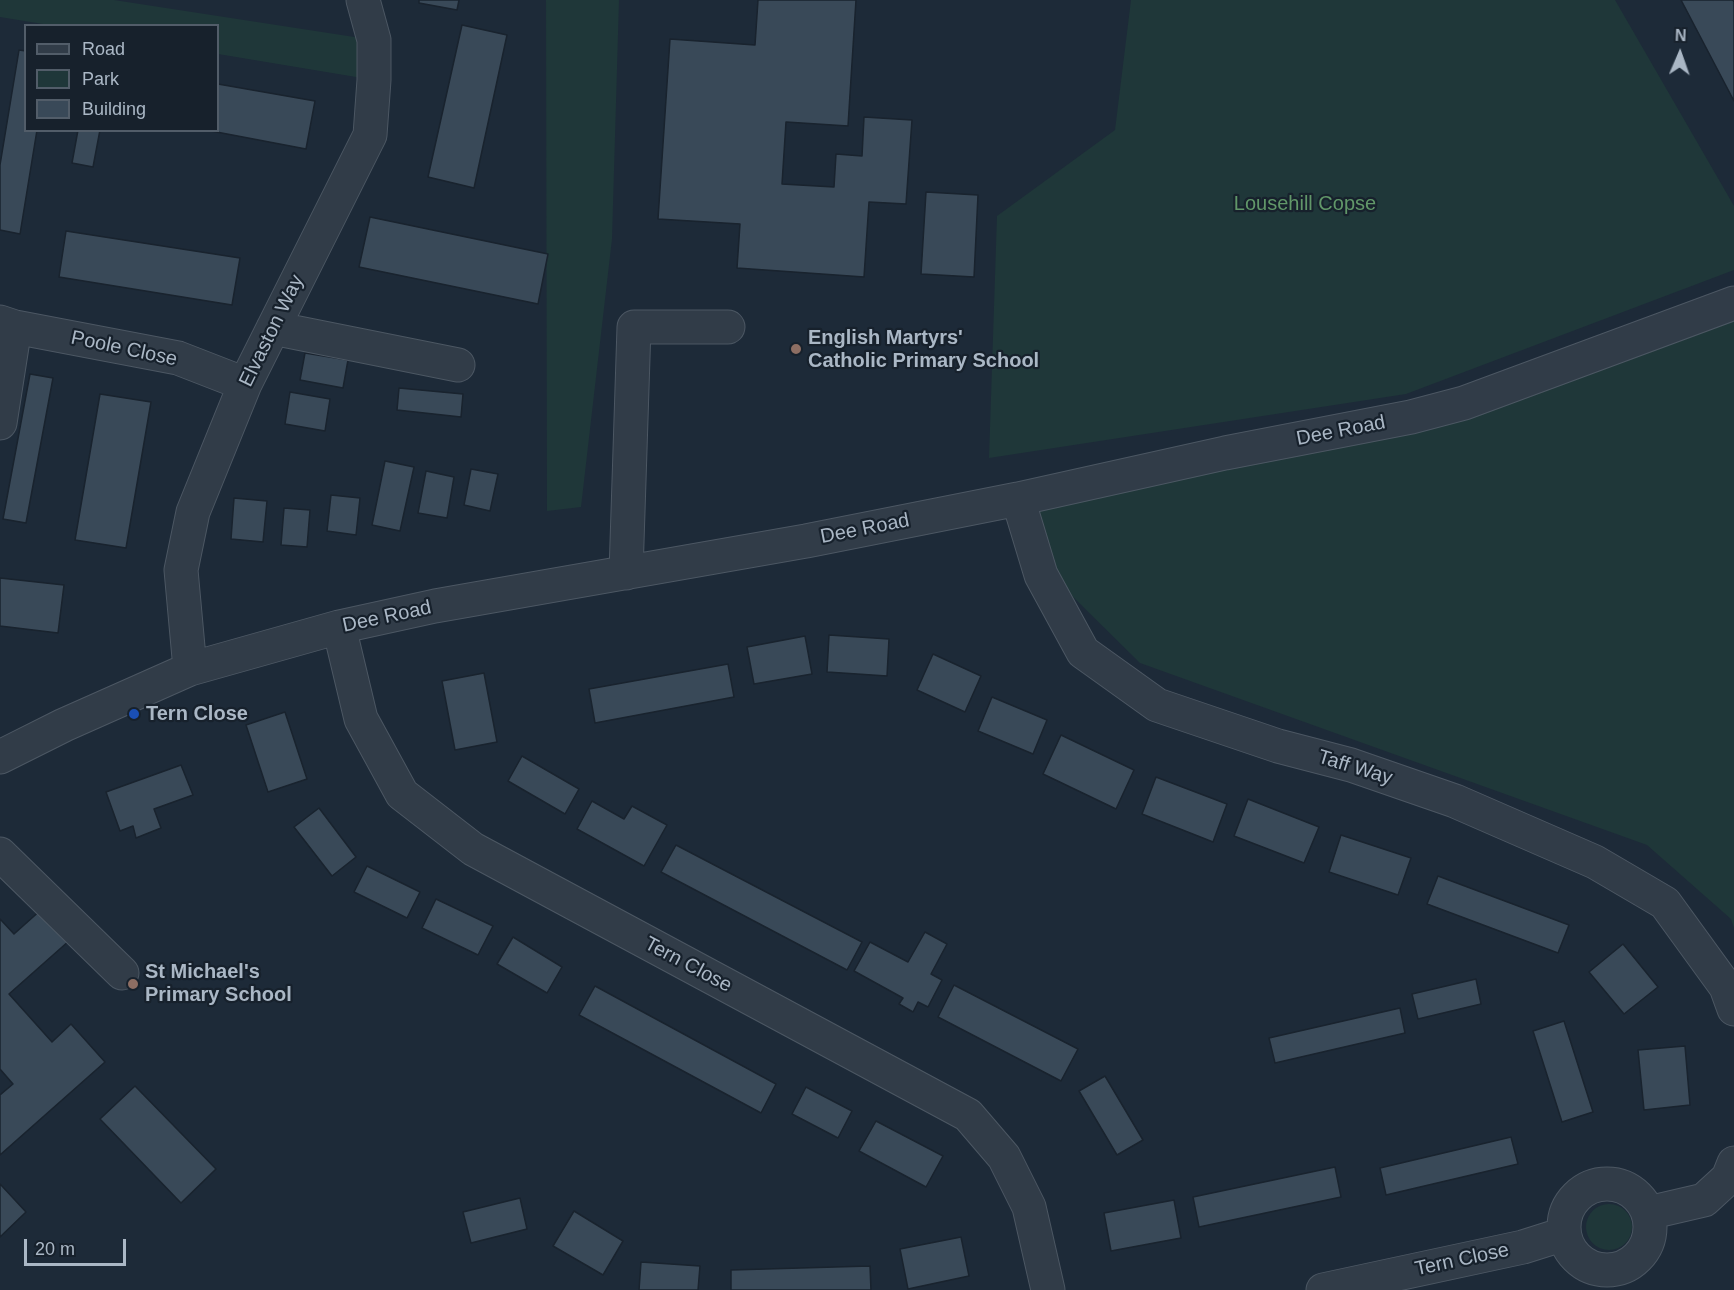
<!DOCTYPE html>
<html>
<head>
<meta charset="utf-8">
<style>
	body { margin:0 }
	#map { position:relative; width:1734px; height:1290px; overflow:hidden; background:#1d2a38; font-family:Helvetica,sans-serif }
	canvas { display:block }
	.legend { position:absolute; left:24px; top:24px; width:195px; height:108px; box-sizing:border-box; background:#17212c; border:2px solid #525d69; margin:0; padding:8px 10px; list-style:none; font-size:18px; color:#aab7c5 }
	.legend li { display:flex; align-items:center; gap:12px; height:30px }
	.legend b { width:30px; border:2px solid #525d69 }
	.north { position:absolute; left:1650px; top:24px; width:60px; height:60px; -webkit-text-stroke:4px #17212c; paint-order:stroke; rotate:2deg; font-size:16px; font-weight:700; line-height:24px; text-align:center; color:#aab7c5 }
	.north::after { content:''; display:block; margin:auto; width:21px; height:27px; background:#aab7c5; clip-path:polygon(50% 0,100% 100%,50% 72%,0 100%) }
	.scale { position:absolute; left:24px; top:1239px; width:102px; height:27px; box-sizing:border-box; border:3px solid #aab7c5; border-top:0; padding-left:8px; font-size:18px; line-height:21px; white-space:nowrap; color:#aab7c5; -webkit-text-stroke:4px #17212c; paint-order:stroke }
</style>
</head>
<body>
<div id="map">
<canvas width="1734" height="1290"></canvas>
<ul class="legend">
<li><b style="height:8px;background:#313c48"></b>Road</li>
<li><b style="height:16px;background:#1f3739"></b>Park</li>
<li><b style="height:16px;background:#394958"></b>Building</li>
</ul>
<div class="north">N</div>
<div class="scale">20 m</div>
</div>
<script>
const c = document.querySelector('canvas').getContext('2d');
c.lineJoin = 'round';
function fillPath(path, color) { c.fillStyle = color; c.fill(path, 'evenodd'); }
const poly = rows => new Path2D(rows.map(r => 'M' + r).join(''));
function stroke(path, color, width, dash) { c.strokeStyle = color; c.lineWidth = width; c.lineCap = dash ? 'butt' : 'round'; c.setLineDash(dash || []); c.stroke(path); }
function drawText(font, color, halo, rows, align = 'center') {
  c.font = font + ' Helvetica,sans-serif'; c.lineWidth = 4.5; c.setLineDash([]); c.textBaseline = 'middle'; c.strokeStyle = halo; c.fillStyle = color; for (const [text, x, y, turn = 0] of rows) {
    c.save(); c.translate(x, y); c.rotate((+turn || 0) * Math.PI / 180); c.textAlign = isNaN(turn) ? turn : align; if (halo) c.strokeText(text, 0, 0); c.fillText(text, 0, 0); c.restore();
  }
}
fillPath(poly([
	[0,0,114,0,374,40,374,80,218,54,218,26,49,25,0,17],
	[546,0,619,0,612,239,581,507,547,511],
	[1131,0,1615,0,1734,206,1734,270,1406,394,989,458,997,216,1115,130],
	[1734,310,1734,928,1731,919,1647,845,1140,663,1064,588,1027,508],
	'1586 1227a23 23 0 1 1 46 0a23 23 0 1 1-46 0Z'
]), '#1f3739');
const building = poly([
	[419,0,459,0,457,10,419,3,419,0],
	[758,0,856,0,848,126,786,122,782,184,834,187,836,154,862,156,864,117,912,120,906,204,869,202,864,277,737,268,740,224,658,219,670,39,755,45,758,0],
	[1681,0,1733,0,1734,2,1734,101,1681,0],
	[462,25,507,35,474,188,428,177,462,25],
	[19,50,26,51,26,130,37,130,20,234,0,230,0,165,19,50],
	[218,84,315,101,306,149,206,130,218,130,218,84],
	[78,130,100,130,93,167,72,163,78,130],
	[926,192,978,195,974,277,921,274,926,192],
	[370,217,548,254,538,304,359,267,370,217],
	[66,231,240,258,232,305,59,277,66,231],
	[305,353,348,360,343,388,300,380,305,353],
	[30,374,53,378,26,523,3,519,30,374],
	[399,388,463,394,461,417,397,410,399,388],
	[290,392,330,399,325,431,285,424,290,392],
	[100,394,151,402,126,548,75,540,100,394],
	[385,461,414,467,400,531,372,525,385,461],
	[471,469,498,474,490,511,464,505,471,469],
	[426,471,454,477,447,518,418,513,426,471],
	[331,495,360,498,356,535,327,531,331,495],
	[234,498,267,501,263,542,231,539,234,498],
	[284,508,310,510,307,547,281,545,284,508],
	[0,578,64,585,58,633,0,626,0,578],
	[829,635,889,639,887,676,827,672,829,635],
	[805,636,812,674,754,684,747,647,805,636],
	[933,654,981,676,965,712,917,690,933,654],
	[728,664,734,697,595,723,589,689,728,664],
	[484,673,497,742,455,750,442,681,484,673],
	[992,697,1047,720,1033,754,978,731,992,697],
	[285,712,307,779,268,792,246,725,285,712],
	[1061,735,1134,770,1116,809,1043,774,1061,735],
	[522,756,579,789,565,814,508,781,522,756],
	[181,765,193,795,154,809,161,828,136,838,133,826,120,831,106,792,181,765],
	[1156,777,1227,804,1213,842,1142,814,1156,777],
	[1248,799,1319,827,1304,863,1234,836,1248,799],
	[592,801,624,819,632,806,667,825,644,866,577,829,592,801],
	[319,808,356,857,332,876,294,827,319,808],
	[1341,835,1411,858,1398,895,1329,872,1341,835],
	[676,845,862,942,847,970,661,872,676,845],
	[367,866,420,892,407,918,354,892,367,866],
	[1438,876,1569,925,1558,953,1427,904,1438,876],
	[436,899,493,926,478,955,422,928,436,899],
	[42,909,70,940,9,994,52,1042,71,1024,105,1062,0,1155,0,1095,13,1084,0,1069,0,919,14,934,42,909],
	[925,932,947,944,931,974,942,980,928,1007,918,1002,913,1012,899,1004,903,998,854,971,870,942,908,962,925,932],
	[513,937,562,967,547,993,497,964,513,937],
	[1623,944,1658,987,1624,1014,1589,972,1623,944],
	[1476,979,1481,1004,1418,1019,1412,994,1476,979],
	[954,985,1078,1049,1061,1081,938,1017,954,985],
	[595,986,776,1084,761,1113,579,1015,595,986],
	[1400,1008,1405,1033,1275,1063,1269,1038,1400,1008],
	[1564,1021,1593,1112,1562,1122,1533,1031,1564,1021],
	[1685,1046,1690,1105,1644,1110,1638,1050,1685,1046],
	[1105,1076,1143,1140,1117,1155,1079,1091,1105,1076],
	[135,1086,216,1169,181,1203,100,1119,135,1086],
	[806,1087,852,1111,838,1138,792,1114,806,1087],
	[876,1121,943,1156,926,1187,859,1151,876,1121],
	[1511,1137,1518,1164,1386,1195,1380,1168,1511,1137],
	[1335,1167,1341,1197,1199,1227,1193,1197,1335,1167],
	[0,1184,26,1212,0,1237,0,1184],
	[520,1198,527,1229,471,1243,463,1212,520,1198],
	[1174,1200,1181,1238,1111,1251,1104,1213,1174,1200],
	[574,1211,623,1241,603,1275,553,1246,574,1211],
	[961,1237,969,1276,908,1289,900,1249,961,1237],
	[641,1262,700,1266,698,1290,639,1290,641,1262],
	[870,1266,871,1290,731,1290,731,1270,870,1266]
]);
fillPath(building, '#394958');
stroke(building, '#19232e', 1.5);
const minor = poly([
	[0,322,15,327,178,358,245,384],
	[273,328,458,365],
	[0,423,15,327],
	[1018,499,1041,575,1083,652,1157,705,1278,746,1351,765,1455,801,1595,862,1665,903,1726,987,1734,1009],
	[626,573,634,327,728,327],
	[339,627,361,719,402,794,473,849,968,1115,1004,1157,1029,1207,1048,1290],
	[190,669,181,570,193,512,245,384,370,135,374,80,374,40,363,0],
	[0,757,64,725,190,669,339,627,435,606,806,541,1018,499,1225,453,1411,417,1464,403,1734,303],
	[0,854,122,973],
	'1564 1227a43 43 0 1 1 86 0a43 43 0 1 1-86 0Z',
	[1648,1213,1704,1200,1728,1178,1734,1163],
	[1323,1290,1523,1247,1564,1234]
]);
stroke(minor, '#4c5763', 35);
stroke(minor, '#313c48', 33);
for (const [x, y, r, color] of [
	[796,349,6,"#8d6e63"],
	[134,714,6,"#1a4fb4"],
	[133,984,6,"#8d6e63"]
]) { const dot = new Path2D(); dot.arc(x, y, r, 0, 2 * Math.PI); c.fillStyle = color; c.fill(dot); stroke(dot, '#17212c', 2); }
drawText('20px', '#619769', '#17212c', [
	["Lousehill Copse",1305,204]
]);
drawText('20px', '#aab7c5', '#17212c', [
	["Elvaston Way",272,331,-64],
	["Poole Close",124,349,12],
	["Dee Road",1341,431,-11],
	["Dee Road",865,529,-11],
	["Dee Road",387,617,-12],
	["Taff Way",1355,768,17],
	["Tern Close",688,965,28],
	["Tern Close",1462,1260,-12]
]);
drawText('bold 20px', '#aab7c5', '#17212c', [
	["English Martyrs'",808,338],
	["Catholic Primary School",808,361],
	["Tern Close",146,714],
	["St Michael's",145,972],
	["Primary School",145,995]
], 'left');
</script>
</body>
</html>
